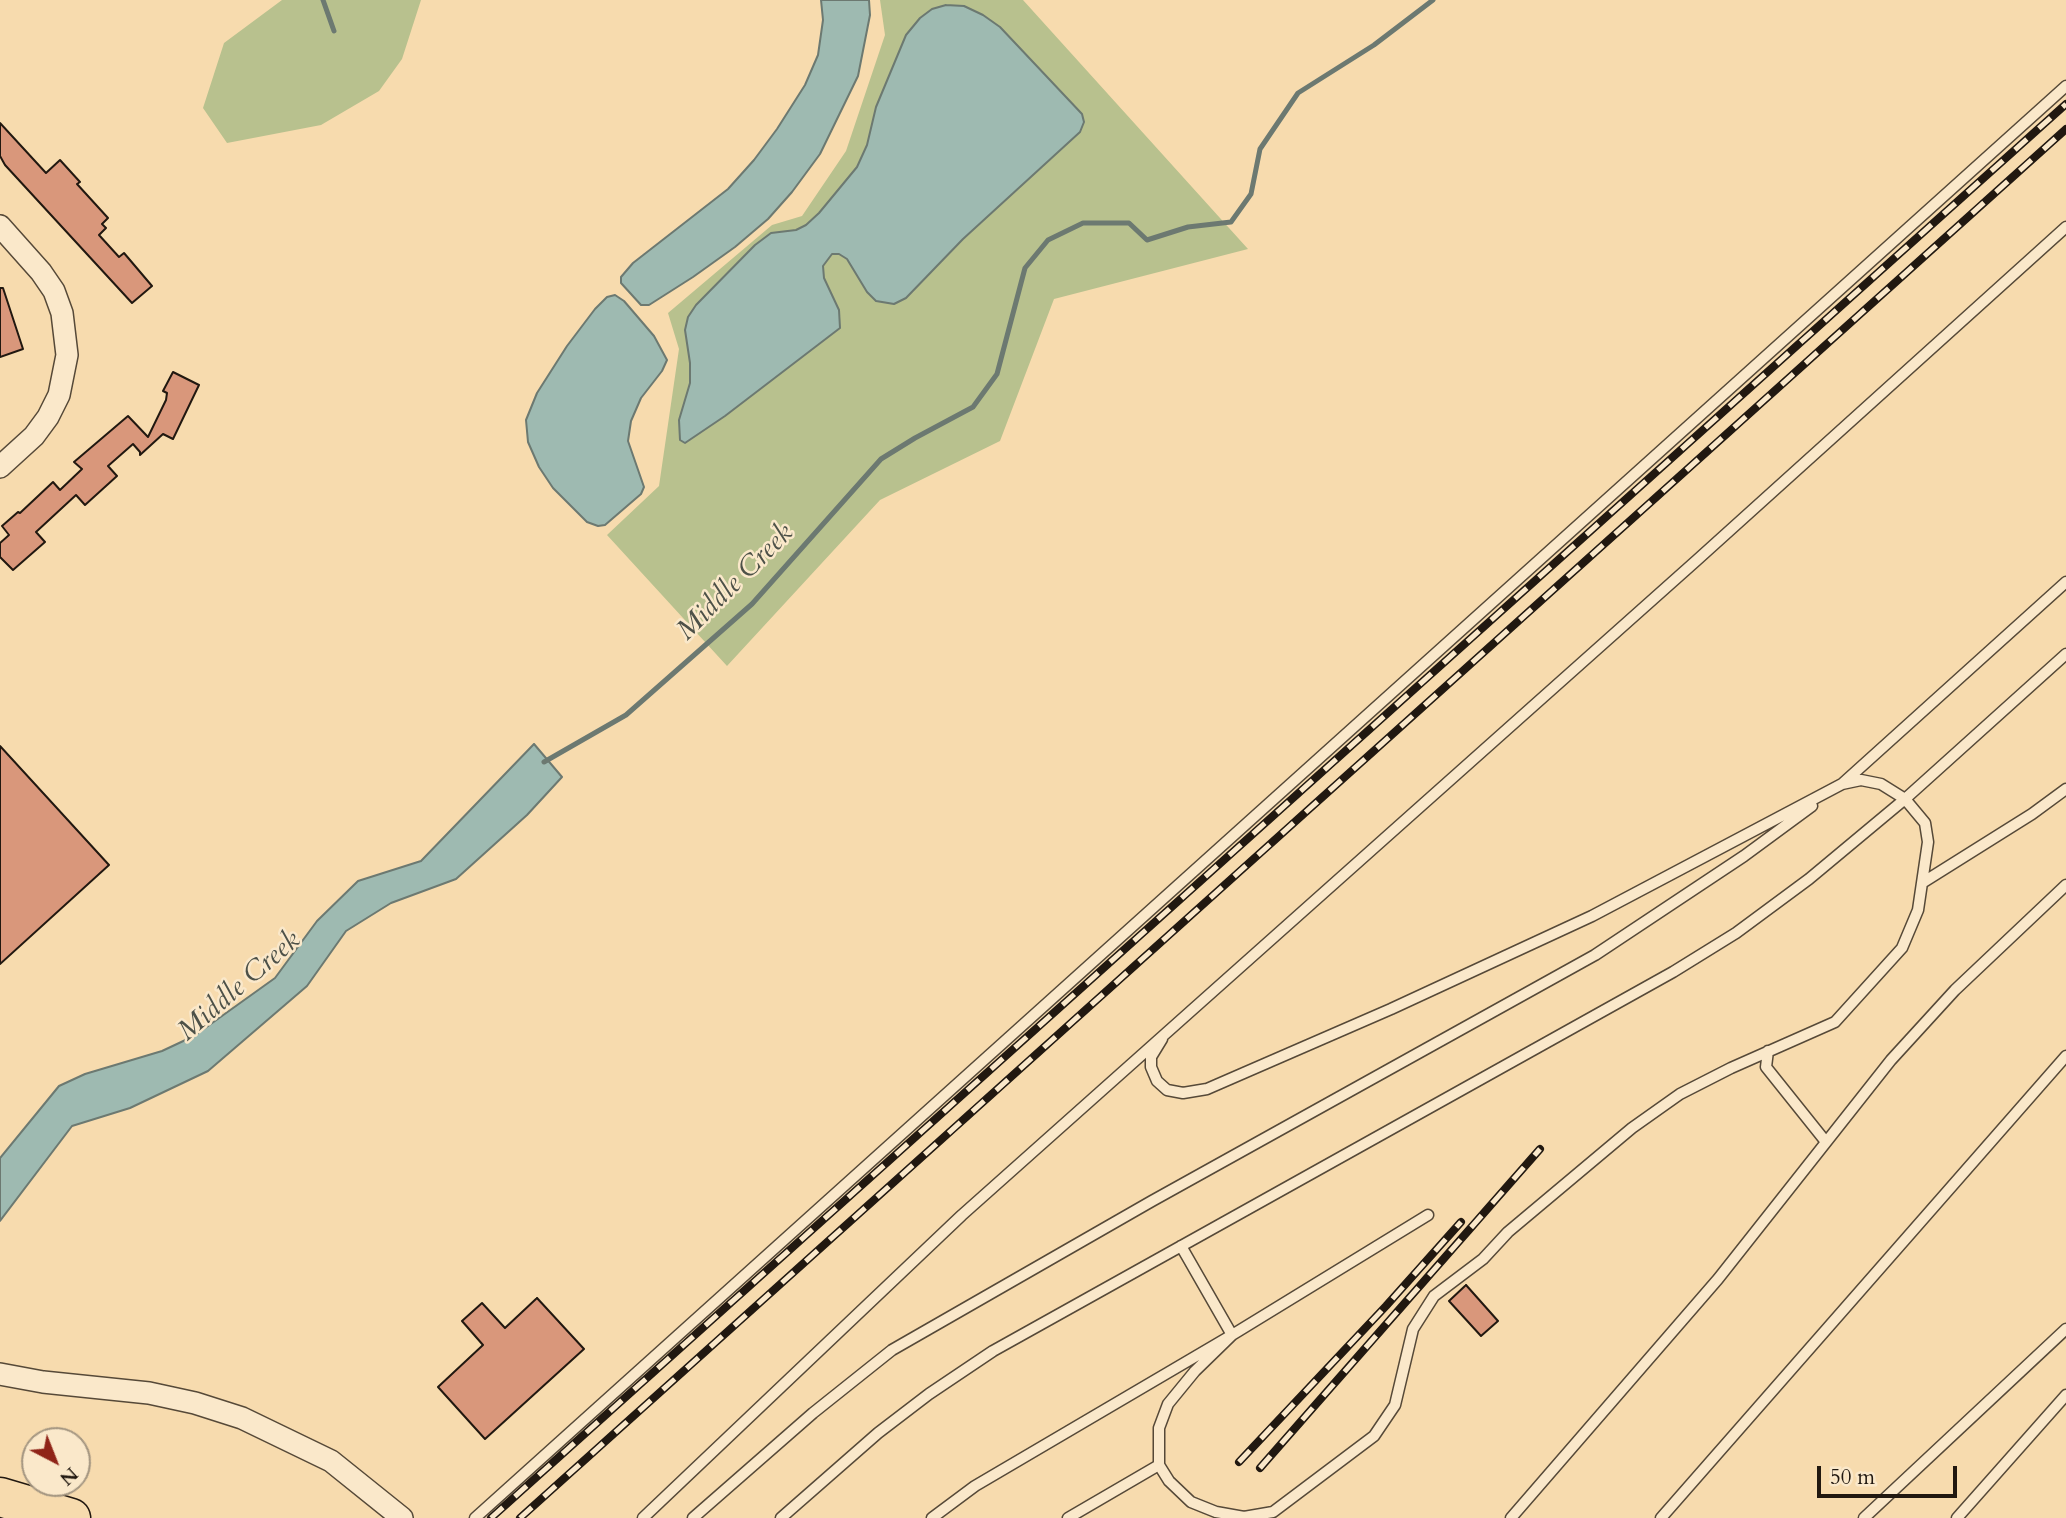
<!DOCTYPE html>
<html>
<head>
<meta charset="utf-8">
<style>
	body { margin:0 }
	#map { position:relative; width:2066px; height:1518px; overflow:hidden; background:#f7dbae; font-family:Cardo,serif }
	canvas { display:block }
	.north { position:absolute; left:21px; top:1427px; width:70px; height:70px; box-sizing:border-box; background:#fae8ca; border:2px solid #a39580; border-radius:50%; rotate:138deg; font-size:19px; font-weight:700; line-height:28px; text-align:center; color:#211810 }
	.north::after { content:''; display:block; margin:auto; width:24px; height:32px; background:#8f2418; clip-path:polygon(50% 0,100% 100%,50% 72%,0 100%) }
	.scale { position:absolute; left:1817px; top:1466px; width:140px; height:32px; box-sizing:border-box; border:4px solid #211810; border-top:0; padding-left:9px; font-size:21px; line-height:24px; white-space:nowrap; color:#211810; -webkit-text-stroke:5px #fae8ca; paint-order:stroke }
</style>
</head>
<body>
<div id="map">
<canvas width="2066" height="1518"></canvas>
<div class="north">N</div>
<div class="scale">50 m</div>
</div>
<script>
const c = document.querySelector('canvas').getContext('2d');
c.lineJoin = 'round';
function fillPath(path, color) { c.fillStyle = color; c.fill(path, 'evenodd'); }
const poly = rows => new Path2D(rows.map(r => 'M' + r).join(''));
function stroke(path, color, width, dash) { c.strokeStyle = color; c.lineWidth = width; c.lineCap = dash ? 'butt' : 'round'; c.setLineDash(dash || []); c.stroke(path); }
function drawText(font, color, halo, rows, align = 'center') {
  c.font = font + ' Cardo,serif'; c.lineWidth = 5; c.setLineDash([]); c.textBaseline = 'middle'; c.strokeStyle = halo; c.fillStyle = color; for (const [text, x, y, turn = 0] of rows) {
    c.save(); c.translate(x, y); c.rotate((+turn || 0) * Math.PI / 180); c.textAlign = isNaN(turn) ? turn : align; if (halo) c.strokeText(text, 0, 0); c.fillText(text, 0, 0); c.restore();
  }
}
fillPath(poly([
	[282,0,421,0,402,59,379,91,321,125,227,143,203,108,224,43],
	[880,0,1023,0,1248,249,1054,299,1000,441,880,500,727,666,607,535,659,486,679,349,668,313,772,225,802,216,846,151,885,35]
]), '#b8c18e');
const water = poly([
	[821,0,869,0,870,15,858,76,820,154,792,192,768,219,735,247,693,277,649,305,641,305,621,283,621,277,633,263,728,189,754,160,777,129,805,85,818,55,823,20,821,0],
	[946,5,964,6,983,15,1000,27,1082,114,1084,122,1080,132,963,239,906,298,894,304,876,301,867,292,847,259,839,254,832,254,823,266,824,278,839,310,840,328,725,416,685,443,680,440,679,420,690,383,690,363,685,330,688,317,696,305,755,245,771,233,796,230,806,225,819,213,857,167,867,145,876,107,906,35,920,18,932,9,946,5],
	[615,295,624,301,654,336,667,360,662,371,641,398,631,421,628,441,644,487,641,494,605,525,598,526,587,522,553,488,539,467,528,442,526,420,537,393,567,346,595,309,607,297,615,295],
	[534,744,562,777,527,815,456,879,391,903,346,931,307,986,208,1071,130,1108,72,1126,0,1221,0,1158,59,1086,85,1074,162,1051,194,1036,275,978,317,921,358,881,421,861,534,744]
]);
fillPath(water, '#9ebab1');
stroke(water, '#6c7971', 2);
stroke(poly([
	[323,0,334,31],
	[544,762,626,715,752,604,881,459,915,438,973,407,997,374,1025,268,1048,240,1083,223,1129,223,1147,240,1188,227,1231,222,1251,194,1260,149,1298,93,1374,45,1433,0]
]), '#6c7971', 5);
const building = poly([
	[0,123,46,173,60,160,80,182,77,184,108,218,102,224,106,228,99,235,119,257,124,253,152,286,132,303,5,165,0,156,0,123],
	[0,288,3,288,23,349,0,357,0,288],
	[173,372,199,385,173,439,163,434,140,455,140,452,133,444,108,466,117,476,85,505,76,495,36,532,45,542,13,570,0,557,0,543,9,535,2,526,18,512,20,513,53,482,60,490,82,469,74,462,128,416,148,437,166,400,167,393,163,391,173,372],
	[0,746,109,865,0,964,0,746],
	[1466,1285,1498,1321,1481,1336,1449,1301,1466,1285],
	[537,1298,584,1349,485,1439,438,1387,483,1345,462,1321,482,1303,505,1328,537,1298]
]);
fillPath(building, '#d9977b');
stroke(building, '#211810', 2);
const service = poly([
	[1842,784,2066,582],
	[1922,883,2032,814,2066,789],
	[1162,1039,1151,1057,1151,1067,1157,1081,1167,1090,1183,1093,1207,1089,1391,1009,1592,916,1842,784,1861,780,1881,784,1905,799,1925,823,1928,842,1918,910,1902,948,1835,1022,1731,1068,1680,1094,1632,1128,1508,1232,1483,1259,1434,1296,1413,1329,1395,1405,1374,1436,1273,1512,1244,1517,1216,1512,1191,1502,1169,1481,1159,1465,1159,1428,1168,1404,1195,1371,1232,1335],
	[1768,1051,1766,1067,1826,1142],
	[1181,1246,1232,1335],
	[475,1518,2066,86],
	[643,1518,962,1215,1697,560,2066,227],
	[693,1518,813,1413,892,1350,1152,1201,1595,955,1744,856,1812,806],
	[781,1518,878,1433,929,1394,993,1351,1673,972,1736,933,1809,879,1905,799,2066,654],
	[932,1518,975,1486,1232,1335,1428,1215],
	[1068,1518,1159,1465],
	[1511,1518,1718,1279,1891,1060,1955,990,2066,885],
	[1661,1518,2066,1056],
	[1864,1518,2066,1329],
	[1957,1518,2066,1395]
]);
const minor = poly([
	[0,226,41,272,54,291,62,313,67,355,59,395,48,417,34,436,0,467],
	[0,1374,43,1382,149,1393,195,1403,242,1418,331,1461,402,1518]
]);
const motorway = poly([
	[0,1497,71,1518]
]);
stroke(service, '#564938', 13);
stroke(minor, '#564938', 24);
stroke(motorway, '#211810', 41);
stroke(service, '#fae8ca', 10);
stroke(minor, '#fae8ca', 21);
stroke(motorway, '#f7dbae', 38);
const rail = poly([
	[1239,1462,1386,1306,1461,1222],
	[1260,1468,1540,1149],
	[491,1518,2066,104],
	[520,1518,2066,129]
]);
stroke(rail, '#211810', 8);
stroke(rail, '#fae8ca', 5, [16]);
drawText('italic 28px', '#4d5148', '#fae8ca', [
	["Middle Creek",736,583,-45],
	["Middle Creek",240,987,-41]
]);
</script>
</body>
</html>
